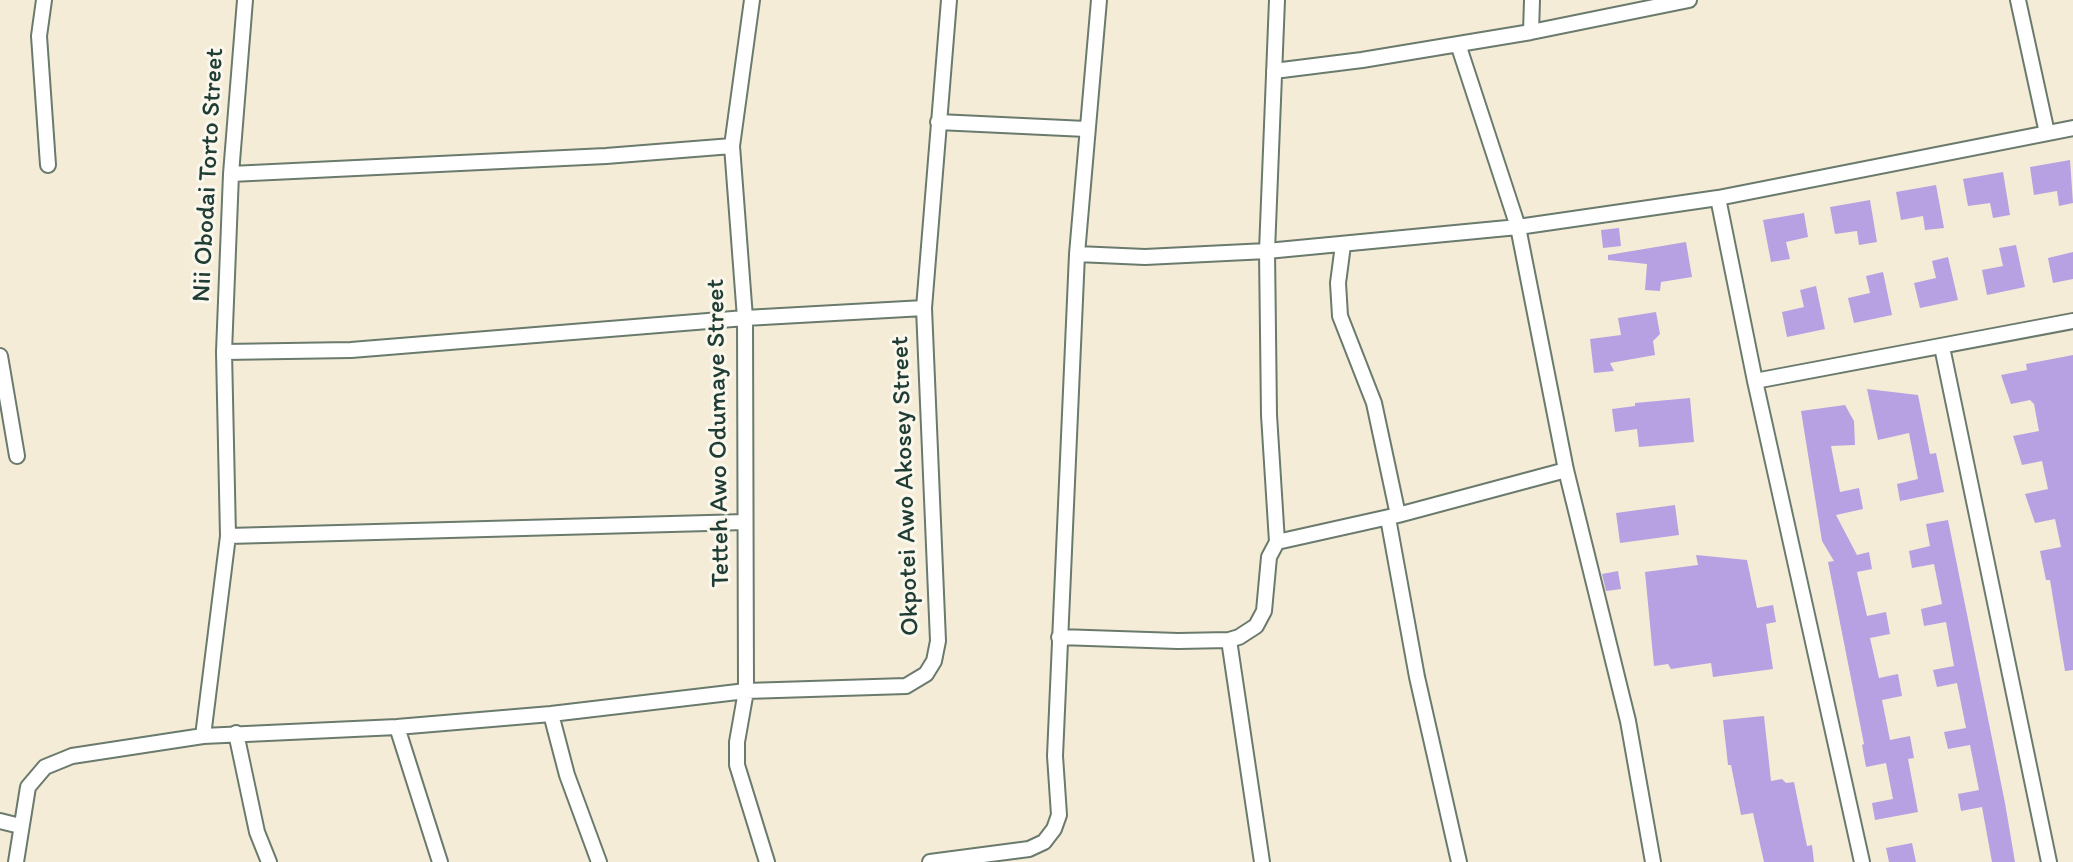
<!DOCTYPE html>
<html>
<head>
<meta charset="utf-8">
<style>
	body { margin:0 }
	canvas { display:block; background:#f4ecd7 }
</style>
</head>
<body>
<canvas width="2073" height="862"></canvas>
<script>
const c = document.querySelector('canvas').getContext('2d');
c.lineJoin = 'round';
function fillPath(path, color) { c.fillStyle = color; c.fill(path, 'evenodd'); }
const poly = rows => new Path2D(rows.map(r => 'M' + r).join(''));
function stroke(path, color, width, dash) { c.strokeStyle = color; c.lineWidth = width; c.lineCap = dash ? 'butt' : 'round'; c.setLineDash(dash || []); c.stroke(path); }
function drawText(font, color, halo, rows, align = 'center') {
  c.font = font + ' Itim,sans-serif'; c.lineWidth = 6; c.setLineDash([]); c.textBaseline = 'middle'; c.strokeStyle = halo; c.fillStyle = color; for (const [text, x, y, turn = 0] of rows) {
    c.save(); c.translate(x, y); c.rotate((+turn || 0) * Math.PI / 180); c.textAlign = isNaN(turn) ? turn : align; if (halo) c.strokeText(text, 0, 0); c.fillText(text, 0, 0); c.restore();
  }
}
fillPath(poly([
	[2070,160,2073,203,2059,206,2057,191,2034,195,2030,167],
	[2003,172,2010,215,1993,218,1990,203,1968,206,1963,179],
	[1936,185,1944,228,1925,230,1923,216,1901,220,1896,192],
	[1870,200,1877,242,1859,245,1857,231,1835,234,1830,207],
	[1804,213,1808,237,1786,242,1790,259,1771,262,1763,220],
	[1619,228,1621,246,1603,248,1601,230],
	[1686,242,1692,277,1661,282,1660,291,1645,290,1647,264,1608,260,1608,255],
	[2016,245,2025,287,1987,295,1982,270,2003,266,1999,248],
	[2073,252,2073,279,2053,283,2048,258],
	[1948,257,1958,300,1920,308,1914,283,1936,278,1932,261],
	[1883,272,1892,315,1854,323,1848,298,1870,293,1866,276],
	[1816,286,1825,329,1787,337,1782,312,1804,307,1800,290],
	[1656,312,1660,334,1653,341,1655,355,1610,363,1614,371,1594,373,1590,339,1621,335,1618,318],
	[2073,355,2073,670,2065,671,2050,580,2046,580,2040,551,2061,547,2055,519,2035,523,2025,494,2048,489,2042,461,2022,465,2013,436,2039,431,2034,404,2030,400,2011,404,2001,375,2027,370,2026,364],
	[1867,389,1918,395,1930,454,1936,453,1944,492,1900,501,1897,484,1918,479,1909,433,1878,440],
	[1690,398,1694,442,1639,447,1637,429,1615,432,1612,409,1635,406,1635,403],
	[1845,405,1854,421,1855,445,1831,446,1840,492,1859,488,1863,509,1836,515,1857,555,1869,552,1872,569,1857,572,1867,616,1886,612,1890,634,1870,638,1879,678,1898,674,1902,696,1882,700,1890,740,1910,736,1914,758,1908,759,1918,812,1875,820,1872,803,1893,799,1886,763,1866,767,1862,745,1864,744,1828,562,1834,561,1822,541,1801,411],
	[1675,505,1679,535,1620,543,1616,513],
	[1948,520,2005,803,2015,862,1992,862,1982,807,1961,811,1958,794,1979,790,1970,745,1948,749,1944,732,1966,728,1957,683,1937,687,1933,670,1954,666,1946,622,1924,626,1921,609,1942,604,1934,564,1912,568,1909,551,1930,546,1926,524],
	[1696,555,1747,560,1757,608,1773,605,1776,622,1766,624,1773,669,1713,677,1711,663,1671,669,1668,664,1654,666,1645,572,1698,565],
	[1618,571,1621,589,1606,591,1602,574],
	[1764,716,1771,781,1782,779,1786,783,1794,782,1807,846,1812,845,1814,862,1764,862,1753,813,1741,815,1731,765,1728,765,1723,720],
	[1912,843,1916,862,1889,862,1886,848]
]), '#b8a1e2');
const minor = poly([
	[44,0,39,36,48,165],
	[752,0,732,146,745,318,746,691,737,742,737,765,767,862],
	[1277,0,1267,251,1269,415,1277,542,1398,515,1566,470],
	[2018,0,2047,133],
	[1531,32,1532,0],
	[1458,44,1518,227,1566,470,1628,721,1653,862],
	[1274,71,1362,60,1531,32,1689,0],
	[938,122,1086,129],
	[231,174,606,156,732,146],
	[1718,198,1755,381,1862,862],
	[1343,245,1338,283,1340,316,1374,403,1398,515],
	[1077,254,1145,257,1267,251,1518,227,1718,198,2073,128],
	[1942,347,2049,862],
	[224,352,351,350,745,318,924,308],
	[0,356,17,456],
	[1755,381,2073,321],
	[1388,518,1417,677,1459,862],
	[228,536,745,522],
	[1059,637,1178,641,1229,640,1239,637,1256,626,1264,611,1269,557,1277,542],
	[1229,640,1262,862],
	[551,714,567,775,599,862],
	[397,727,440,862],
	[236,733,257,832,269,862],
	[203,736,228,536,224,352,231,174,245,0],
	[0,821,20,826],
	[16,862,28,787,45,767,72,756,203,736,397,727,551,714,746,691,906,686,926,674,934,661,938,641,924,308,949,0],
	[930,862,1029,849,1044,842,1054,829,1059,815,1055,756,1077,254,1099,0]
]);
stroke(minor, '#6a7a6d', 18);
stroke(minor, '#fff', 14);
drawText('26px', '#1f3d34', '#fbf7ec', [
	["Nii Obodai Torto Street",209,175,-87],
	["Tetteh Awo Odumaye Street",719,433,-91],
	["Okpotei Awo Akosey Street",906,486,-92]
]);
</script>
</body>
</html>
